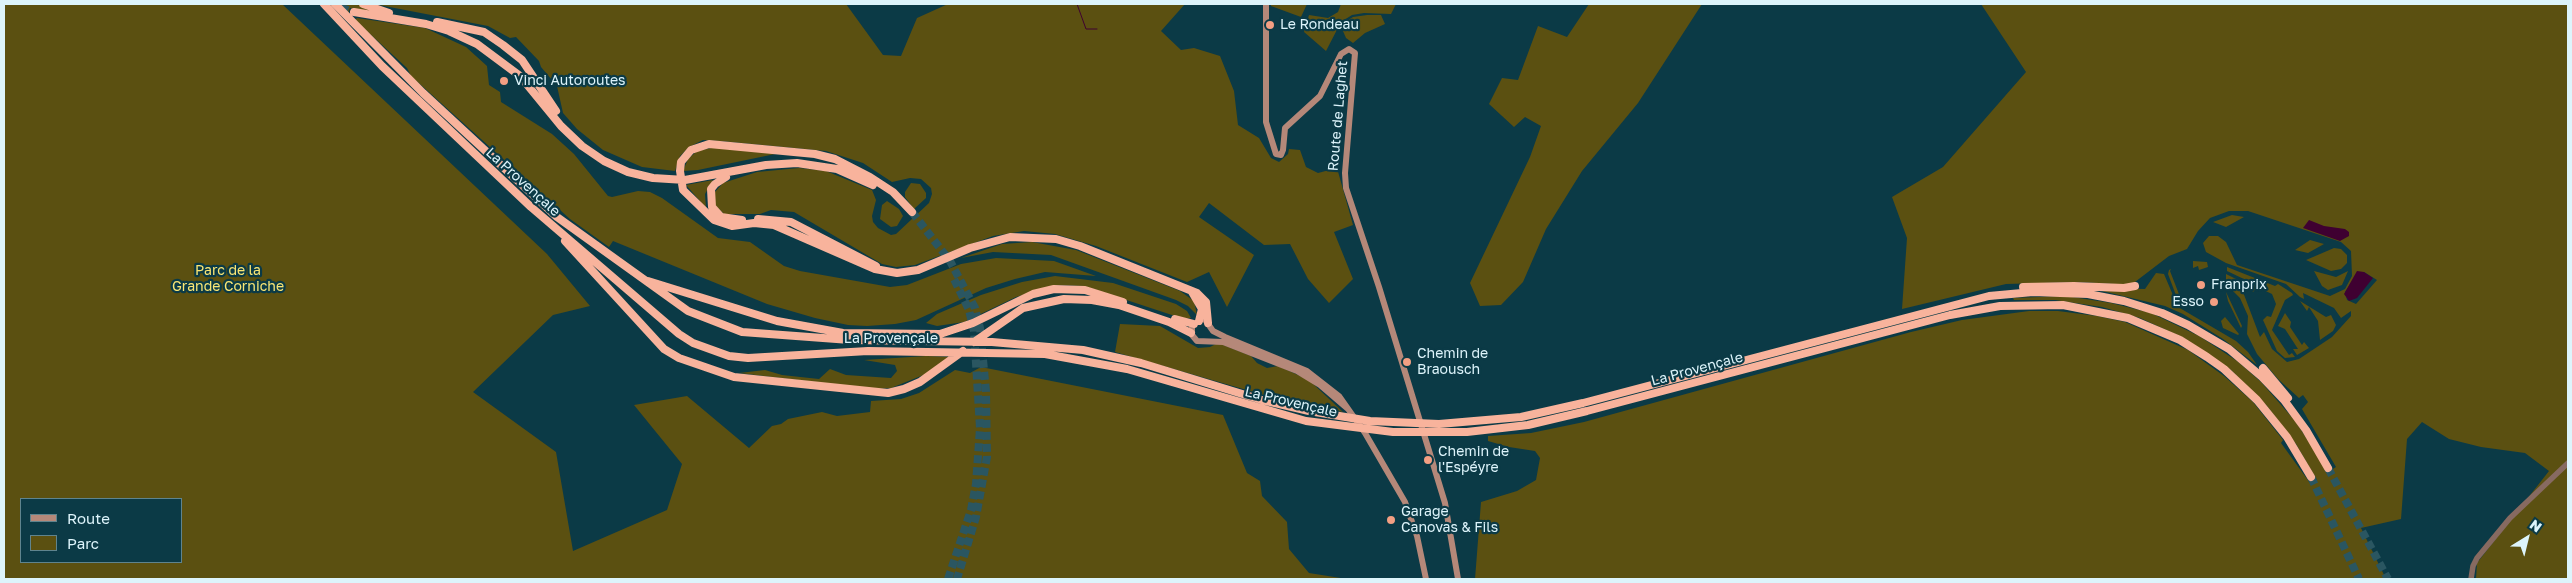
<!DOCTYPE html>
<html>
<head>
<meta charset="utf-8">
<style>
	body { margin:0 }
	#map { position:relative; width:2572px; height:583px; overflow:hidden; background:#0b3a46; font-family:"Golos Text",sans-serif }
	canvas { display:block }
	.frame { position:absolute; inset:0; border:5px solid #ddf4fb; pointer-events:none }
	.legend { position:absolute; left:20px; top:498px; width:162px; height:65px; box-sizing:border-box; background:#0b3a46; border:1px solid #5f848e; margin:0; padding:6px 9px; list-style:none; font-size:15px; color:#ddf4fb }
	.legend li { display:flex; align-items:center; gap:10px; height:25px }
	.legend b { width:25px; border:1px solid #5f848e }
	.north { position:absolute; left:2502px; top:513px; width:50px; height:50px; -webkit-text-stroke:4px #0b3a46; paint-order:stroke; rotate:36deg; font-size:14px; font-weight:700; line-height:20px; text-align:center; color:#ddf4fb }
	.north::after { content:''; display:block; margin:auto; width:18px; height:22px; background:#ddf4fb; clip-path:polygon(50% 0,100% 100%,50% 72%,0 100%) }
</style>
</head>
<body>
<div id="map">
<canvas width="2572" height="583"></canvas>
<div class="frame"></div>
<ul class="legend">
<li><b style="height:6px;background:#b58879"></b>Route</li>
<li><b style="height:14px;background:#5b5011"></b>Parc</li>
</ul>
<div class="north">N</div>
</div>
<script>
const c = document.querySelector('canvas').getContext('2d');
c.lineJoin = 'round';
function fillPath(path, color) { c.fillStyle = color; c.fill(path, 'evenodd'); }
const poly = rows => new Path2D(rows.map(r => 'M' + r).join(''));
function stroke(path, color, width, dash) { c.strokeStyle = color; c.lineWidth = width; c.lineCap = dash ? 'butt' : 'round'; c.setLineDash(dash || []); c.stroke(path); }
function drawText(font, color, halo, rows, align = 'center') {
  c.font = font + ' "Golos Text",sans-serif'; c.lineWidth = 4.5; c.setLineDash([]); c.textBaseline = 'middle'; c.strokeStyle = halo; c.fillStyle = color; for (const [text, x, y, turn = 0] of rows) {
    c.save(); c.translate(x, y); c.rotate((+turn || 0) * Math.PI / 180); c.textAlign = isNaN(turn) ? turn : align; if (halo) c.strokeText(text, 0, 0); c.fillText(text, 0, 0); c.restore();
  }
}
fillPath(poly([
	[4,4,282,4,547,254,590,306,553,315,473,392,556,452,573,551,667,510,682,464,634,405,687,396,749,448,772,426,781,424,788,419,822,412,837,416,870,412,871,401,901,399,919,393,955,370,970,373,981,367,1223,415,1247,473,1260,481,1262,496,1287,522,1289,549,1309,573,1347,579,4,579],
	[181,499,181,562,21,562,21,499],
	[341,4,357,4,381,14,350,8,348,13],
	[374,4,846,4,883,55,901,56,917,18,948,4,1185,4,1161,31,1181,50,1194,48,1220,56,1234,91,1238,125,1259,138,1271,158,1279,162,1288,154,1289,149,1300,150,1306,167,1318,173,1337,168,1353,225,1334,232,1353,279,1329,303,1308,279,1290,244,1264,245,1209,203,1199,217,1254,255,1227,307,1209,272,1187,282,1096,246,1055,234,1024,231,993,236,915,265,896,267,882,264,794,212,771,210,760,214,724,214,715,205,714,193,723,183,757,172,799,168,826,171,872,190,876,200,872,216,873,222,878,228,891,235,896,234,929,203,932,194,931,188,921,179,910,178,892,182,863,163,826,151,721,141,703,140,689,147,680,156,675,171,642,167,603,150,577,129,563,113,557,86,541,67,539,61,516,37,510,38,488,26],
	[1271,4,1307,4,1301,17,1271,6],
	[1341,4,1396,4,1391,14,1364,13,1352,15,1341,22,1326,51,1304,32,1309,15,1328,18,1338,12],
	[1589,4,1702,4,1638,103,1582,171,1546,229,1523,282,1501,305,1480,306,1470,283,1530,157,1541,126,1525,117,1514,127,1489,104,1502,78,1518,80,1538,26,1567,37],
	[1981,4,2568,4,2568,579,2476,579,2477,563,2549,471,2525,453,2481,447,2449,439,2422,422,2407,439,2401,519,2361,528,2386,579,1475,579,1481,502,1517,491,1536,480,1540,458,1535,451,1509,447,1488,441,1488,436,1531,433,1584,422,1911,332,1962,320,2029,311,2058,311,2097,316,2125,322,2188,350,2224,376,2253,402,2283,440,2281,443,2310,483,2317,480,2296,444,2267,406,2231,370,2184,338,2140,318,2102,307,2055,300,2014,300,2013,298,2066,296,2111,303,2151,313,2199,336,2237,361,2261,382,2296,422,2328,472,2336,467,2302,409,2308,402,2303,395,2299,398,2278,379,2257,354,2247,334,2248,316,2240,298,2226,284,2226,274,2244,283,2248,290,2243,292,2260,337,2264,332,2272,349,2287,362,2299,359,2332,337,2351,316,2351,311,2341,318,2334,308,2303,293,2304,299,2300,297,2286,284,2226,263,2206,252,2203,243,2209,236,2218,236,2226,242,2237,265,2330,296,2345,289,2352,276,2351,251,2341,242,2248,211,2229,211,2210,218,2198,231,2187,249,2169,256,2131,285,2080,282,2006,284,1902,309,1907,238,1892,197,1943,167,2026,72],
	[2364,272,2377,280,2356,304,2347,300,2345,292,2356,276],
	[1367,15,1381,15,1385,24,1365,33,1353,43,1346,38,1343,31,1346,29,1342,24,1353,17],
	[357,18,425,28,466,47,487,66,489,85,500,92,501,102,552,134,574,154,608,196,612,197,638,191,650,192,662,198,718,238,750,242,784,266,800,271,890,287,907,285,961,264,996,258,1054,261,1096,276,1045,272,1015,279,986,288,916,320,895,324,867,326,848,325,815,318,767,304,613,241,609,247,570,219,511,166,411,76,407,68,355,20],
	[716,147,780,153,698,170,683,171,688,159,697,151],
	[713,180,705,194,706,208,686,185],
	[911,183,920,184,926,193,926,198,914,209,905,197,905,192],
	[887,201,899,209,903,216,897,226,891,227,880,219,882,205],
	[2232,215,2244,217,2226,227,2213,222],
	[2310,240,2324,244,2308,253,2295,250],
	[1032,242,1076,250,1180,291,1194,301,1197,315,1188,306,1176,300,1051,255,993,252,961,258,1002,244],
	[2334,248,2341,249,2347,255,2347,263,2341,269,2331,271,2306,260],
	[2193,261,2207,262,2208,267,2199,270,2198,266,2193,268],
	[2227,267,2275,286,2278,284,2292,293,2293,295,2285,300,2272,330,2289,355,2292,353,2295,357,2285,358,2277,351,2263,320,2267,316,2271,317,2276,304,2272,294,2257,287,2253,292,2248,281,2227,271],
	[2171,269,2170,271,2182,302,2187,301,2185,303,2180,302,2177,298,2168,274,2169,270],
	[2314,271,2336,277,2348,271,2342,285,2328,290,2322,286],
	[2156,273,2164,274,2178,307,2236,341,2248,352,2257,365,2223,339,2183,314,2165,306,2098,290,2098,288,2145,289],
	[1055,276,1113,283,1176,304,1187,311,1191,318,1184,319,1084,286,1056,285,1016,297,964,322,937,326,926,323,937,314,981,295,1022,282],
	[2226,292,2242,326,2241,328,2228,301],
	[2300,301,2326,317,2331,315,2336,325,2333,331,2320,340,2318,321,2309,307,2307,311],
	[2285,313,2291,322,2290,327,2302,345,2304,342,2309,348,2297,355,2293,349,2298,349,2285,329,2278,326],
	[2225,317,2239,334,2238,335,2223,328,2221,321],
	[1120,324,1160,326,1198,348,1210,347,1218,343,1251,356,1257,363,1267,368,1278,366,1309,380,1343,412,1264,395,1115,352],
	[926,356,952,357,931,372,891,388,874,389,739,373,765,370,782,375,819,379,830,369,846,375,891,378,897,371,895,365,864,360]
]), '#5b5011');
fillPath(poly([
	[2309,220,2324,226,2345,229,2349,232,2349,236,2340,241,2303,228],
	[2357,271,2364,272,2373,278,2357,298,2349,301,2344,294]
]), '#3f0031');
stroke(poly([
	[1077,4,1086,29,1097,29]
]), '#3f0031', 1);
stroke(poly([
	[329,4,354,12],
	[912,212,950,261,975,308,980,328,986,391,987,457,976,517,957,579],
	[2328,468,2388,579],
	[2311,477,2359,579],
	[948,579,971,510,976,484,980,428,974,331,969,310,953,277]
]), '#2a5661', 8, [8, 4]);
stroke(poly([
	[2471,579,2473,566,2477,558,2510,518,2568,463]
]), '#876a61', 5.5);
stroke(poly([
	[1266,4,1266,122,1276,154,1281,155,1283,150,1285,128,1320,96,1341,54,1349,49,1355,53,1345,173,1346,188,1379,287,1445,503,1458,579],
	[1206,321,1213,331,1225,337,1307,371,1339,396,1365,433,1405,502,1417,536,1426,579],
	[1192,328,1192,335,1197,341,1223,342,1297,371,1320,385,1348,409]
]), '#b58879', 6);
stroke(poly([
	[324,4,382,66,531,207,679,334,693,343,729,356,748,358,868,351,1045,354,1127,369,1306,421,1393,432,1467,432,1528,425,1587,411,1950,315,2000,306,2063,305,2128,318,2180,340,2207,357,2224,369,2257,400,2287,437,2311,477],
	[335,4,423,93,557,217,688,311,742,332,850,340,992,342,1083,350,1141,363,1262,400,1309,411,1370,421,1439,424,1521,417,1583,403,1989,296,2033,292,2088,294,2124,301,2162,313,2188,325,2229,349,2262,377,2284,400,2306,430,2328,468],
	[363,4,389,13],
	[354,12,426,24,449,31,477,44,520,76,561,126,582,146,604,161,628,172,653,178,685,180,766,165,797,163,837,169,873,185],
	[437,22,484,32,503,45,522,60,556,111],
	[726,177,715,184,711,189,712,207,721,217,742,220],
	[912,212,893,192,870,177,835,159,815,154,709,144,691,150,681,162,680,171,683,190,714,220,732,226,754,223,774,225,875,269,897,273,918,270,970,248,1010,237,1056,239,1080,246,1197,293,1206,302,1208,323],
	[758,219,791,222,876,266],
	[565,241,664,349,679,358,734,377,888,393,904,389,920,382,963,351],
	[648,281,777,321,843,333,940,334,973,323,1033,294,1054,289,1085,290,1123,302],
	[2023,287,2074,286,2124,288,2135,286],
	[1192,292,1202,309,1199,321],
	[1175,319,1194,324],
	[974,342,1023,308,1064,299,1092,300,1119,305,1169,322,1191,333],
	[2263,368,2288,398]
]), '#f8b39c', 8);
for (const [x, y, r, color] of [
	[1270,25,5,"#f39f83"],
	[504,81,5,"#f39f83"],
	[2201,285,5,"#f39f83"],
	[2214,302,5,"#f39f83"],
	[1407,362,5,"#f39f83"],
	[1428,460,5,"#f39f83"],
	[1391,520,5,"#f39f83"]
]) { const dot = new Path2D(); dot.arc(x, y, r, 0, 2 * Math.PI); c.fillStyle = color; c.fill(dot); stroke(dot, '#0b3a46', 2); }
drawText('14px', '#ddf4fb', '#0b3a46', [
	["Le Rondeau",1280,25],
	["Vinci Autoroutes",514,81],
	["Franprix",2211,285],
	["Esso",2204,302,"right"],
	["Chemin de",1417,354],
	["Braousch",1417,370],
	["Chemin de",1438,452],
	["l'Espéyre",1438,468],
	["Garage",1401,512],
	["Canovas & Fils",1401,528]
], 'left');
drawText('14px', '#ddf4fb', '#0b3a46', [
	["Route de Laghet",1338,116,-85],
	["La Provençale",523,182,42],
	["La Provençale",891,339],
	["La Provençale",1697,369,-15],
	["La Provençale",1291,402,13]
]);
drawText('14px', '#fae674', '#0b3a46', [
	["Parc de la",228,271],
	["Grande Corniche",228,287]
]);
</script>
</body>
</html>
